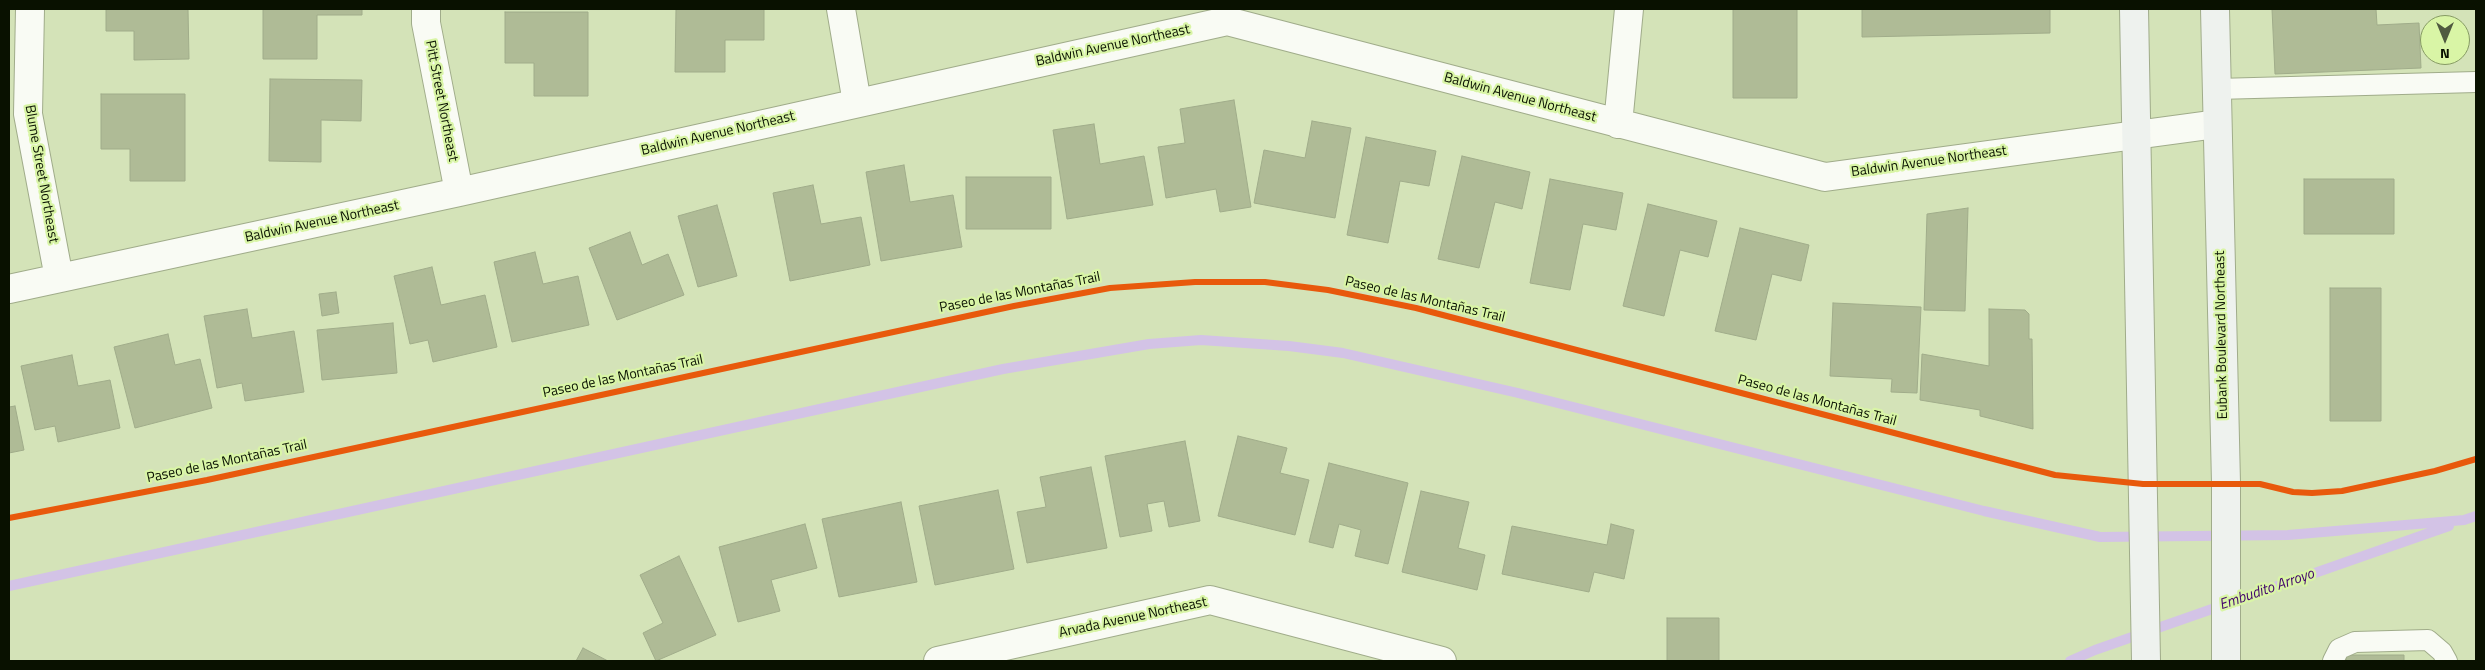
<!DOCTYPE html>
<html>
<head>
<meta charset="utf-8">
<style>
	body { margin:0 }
	#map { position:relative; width:2485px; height:670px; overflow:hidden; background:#d4e3b8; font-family:"Titillium Web",sans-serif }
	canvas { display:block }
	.frame { position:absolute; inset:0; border:10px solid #091100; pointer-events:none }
	.north { position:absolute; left:2420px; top:15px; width:50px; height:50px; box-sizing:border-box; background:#d9f5a6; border:1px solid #869a64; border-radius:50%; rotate:180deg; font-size:14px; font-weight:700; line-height:20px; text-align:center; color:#091100 }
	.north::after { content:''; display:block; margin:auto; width:18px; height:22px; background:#505a40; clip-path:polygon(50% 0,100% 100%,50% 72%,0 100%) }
</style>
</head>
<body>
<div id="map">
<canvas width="2485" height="670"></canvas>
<div class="frame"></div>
<div class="north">N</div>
</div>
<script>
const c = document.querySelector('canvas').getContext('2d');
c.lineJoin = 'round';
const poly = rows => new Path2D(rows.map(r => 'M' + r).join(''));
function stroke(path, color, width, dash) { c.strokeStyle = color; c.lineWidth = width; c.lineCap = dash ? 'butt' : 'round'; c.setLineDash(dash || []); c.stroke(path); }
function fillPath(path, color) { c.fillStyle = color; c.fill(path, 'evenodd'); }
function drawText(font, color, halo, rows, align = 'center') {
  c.font = font + ' "Titillium Web",sans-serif'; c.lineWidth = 4.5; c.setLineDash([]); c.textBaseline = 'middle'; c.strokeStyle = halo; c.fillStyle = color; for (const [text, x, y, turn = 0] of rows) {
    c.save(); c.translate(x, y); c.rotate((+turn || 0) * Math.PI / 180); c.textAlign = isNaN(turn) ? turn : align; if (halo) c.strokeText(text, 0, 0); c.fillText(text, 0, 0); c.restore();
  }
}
stroke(poly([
	[9,586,1003,369,1149,344,1201,340,1289,346,1343,353,1518,393,1984,511,2100,537,2288,535,2464,520,2476,516],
	[2070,661,2095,650,2449,526]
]), '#d3c3e6', 10);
const building = poly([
	[106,9,188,9,189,59,134,60,134,31,106,31,106,9],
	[263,9,362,9,362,15,317,15,317,59,263,59,263,9],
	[676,9,764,9,764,40,725,40,725,72,675,72,676,9],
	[1733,9,1797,9,1797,98,1733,98,1733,9],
	[1862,9,2050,9,2050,33,1862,37,1862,9],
	[2272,9,2376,9,2377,25,2419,23,2421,68,2275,74,2272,9],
	[505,12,588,12,588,96,534,96,534,63,505,63,505,12],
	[270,79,362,80,361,121,321,120,321,162,269,161,270,79],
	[101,94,185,94,185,181,130,181,130,149,101,149,101,94],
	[1234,100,1251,207,1220,212,1216,189,1166,198,1158,147,1185,143,1180,109,1234,100],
	[1312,121,1351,128,1335,218,1254,203,1264,150,1305,158,1312,121],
	[1094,124,1100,164,1144,156,1153,205,1067,219,1053,130,1094,124],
	[1366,137,1436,151,1429,186,1400,181,1388,243,1347,235,1366,137],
	[1462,156,1530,172,1522,209,1495,202,1479,268,1438,259,1462,156],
	[904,165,910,202,953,195,962,247,881,261,866,172,904,165],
	[966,177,1051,177,1051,229,966,229,966,177],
	[1550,179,1623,193,1616,230,1583,224,1570,290,1530,283,1550,179],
	[2304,179,2394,179,2394,234,2304,234,2304,179],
	[813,185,821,224,861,217,870,265,790,281,773,193,813,185],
	[1648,204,1717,221,1708,257,1680,250,1664,316,1623,306,1648,204],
	[717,205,737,276,698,287,678,216,717,205],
	[1968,208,1965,311,1924,310,1927,214,1968,208],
	[1740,228,1809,245,1801,281,1772,274,1756,340,1715,331,1740,228],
	[630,232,642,265,668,254,684,295,617,320,589,248,630,232],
	[535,252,543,284,578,276,589,325,512,342,494,262,535,252],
	[432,267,441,305,485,295,497,347,433,362,428,340,410,344,394,276,432,267],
	[2330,288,2381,288,2381,421,2330,421,2330,288],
	[336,292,339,313,322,316,319,294,336,292],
	[1833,303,1921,307,1917,393,1891,392,1892,379,1830,376,1833,303],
	[247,309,252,338,294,331,304,392,245,401,242,383,217,388,204,316,247,309],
	[1989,309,2025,310,2029,314,2029,339,2032,339,2033,429,1980,416,1980,410,1920,400,1922,354,1989,366,1989,309],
	[393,323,397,373,322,380,317,330,393,323],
	[168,334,175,365,200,359,212,408,135,428,114,347,168,334],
	[72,355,78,386,110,380,120,428,58,442,55,426,35,430,21,366,72,355],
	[15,406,24,450,9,453,9,407,15,406],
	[1238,436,1287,448,1280,473,1309,480,1295,535,1218,516,1238,436],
	[1185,441,1200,521,1169,527,1164,501,1147,504,1152,531,1120,537,1105,456,1185,441],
	[1329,463,1408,483,1388,564,1355,556,1361,530,1339,524,1333,548,1309,542,1329,463],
	[1091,467,1107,548,1027,563,1017,512,1046,507,1040,477,1091,467],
	[998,490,1014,569,935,585,919,506,998,490],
	[1421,491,1469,502,1458,548,1485,555,1477,590,1402,572,1421,491],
	[901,502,917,582,839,597,822,519,901,502],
	[805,524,817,568,771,580,780,611,738,622,719,547,805,524],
	[1611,524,1634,530,1624,579,1594,572,1589,592,1502,574,1512,526,1607,545,1611,524],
	[679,556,716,635,656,661,643,633,663,623,640,575,679,556],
	[1667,618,1719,618,1719,661,1667,661,1667,618],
	[583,648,608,661,576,661,583,648],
	[2346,655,2404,655,2404,661,2346,661,2346,655]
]);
fillPath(building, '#afbb96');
stroke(building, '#a0ac8a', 1);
const lane = poly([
	[2217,89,2476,82],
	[2333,661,2339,649,2355,642,2428,640,2442,652,2447,661]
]);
const street = poly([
	[30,9,28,114,59,278],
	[426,9,426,23,459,192],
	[841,9,857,103],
	[1618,124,1629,9],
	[9,289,459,192,1227,21,1825,177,2217,124],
	[938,661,1210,600,1442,661]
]);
const secondary = poly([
	[2134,9,2146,661],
	[2215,9,2226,483,2226,661]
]);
stroke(lane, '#a0ac8a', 22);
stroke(street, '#a0ac8a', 30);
stroke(secondary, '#a0ac8a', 30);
stroke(lane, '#f9fbf4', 20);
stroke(street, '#f9fbf4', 28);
stroke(secondary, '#eef2ee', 28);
stroke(poly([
	[9,518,207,480,1014,306,1110,288,1195,282,1265,282,1328,290,1416,308,2055,475,2143,484,2260,484,2293,492,2312,493,2342,491,2435,471,2476,459]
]), '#e8590c', 6);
drawText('14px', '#091100', '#d9f5a6', [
	["Baldwin Avenue Northeast",1113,46,-12],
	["Baldwin Avenue Northeast",1520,98,15],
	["Pitt Street Northeast",441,101,79],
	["Baldwin Avenue Northeast",718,134,-13],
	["Baldwin Avenue Northeast",1929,162,-8],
	["Blume Street Northeast",41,174,80],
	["Baldwin Avenue Northeast",322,222,-12],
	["Paseo de las Montañas Trail",1020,293,-11],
	["Paseo de las Montañas Trail",1425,300,13],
	["Eubank Boulevard Northeast",2222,335,-91],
	["Paseo de las Montañas Trail",623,377,-12],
	["Paseo de las Montañas Trail",1817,401,15],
	["Paseo de las Montañas Trail",227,462,-12],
	["Arvada Avenue Northeast",1133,618,-12]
]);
drawText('italic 15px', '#43066c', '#d9f5a6', [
	["Embudito Arroyo",2267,590,-19]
]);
</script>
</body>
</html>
